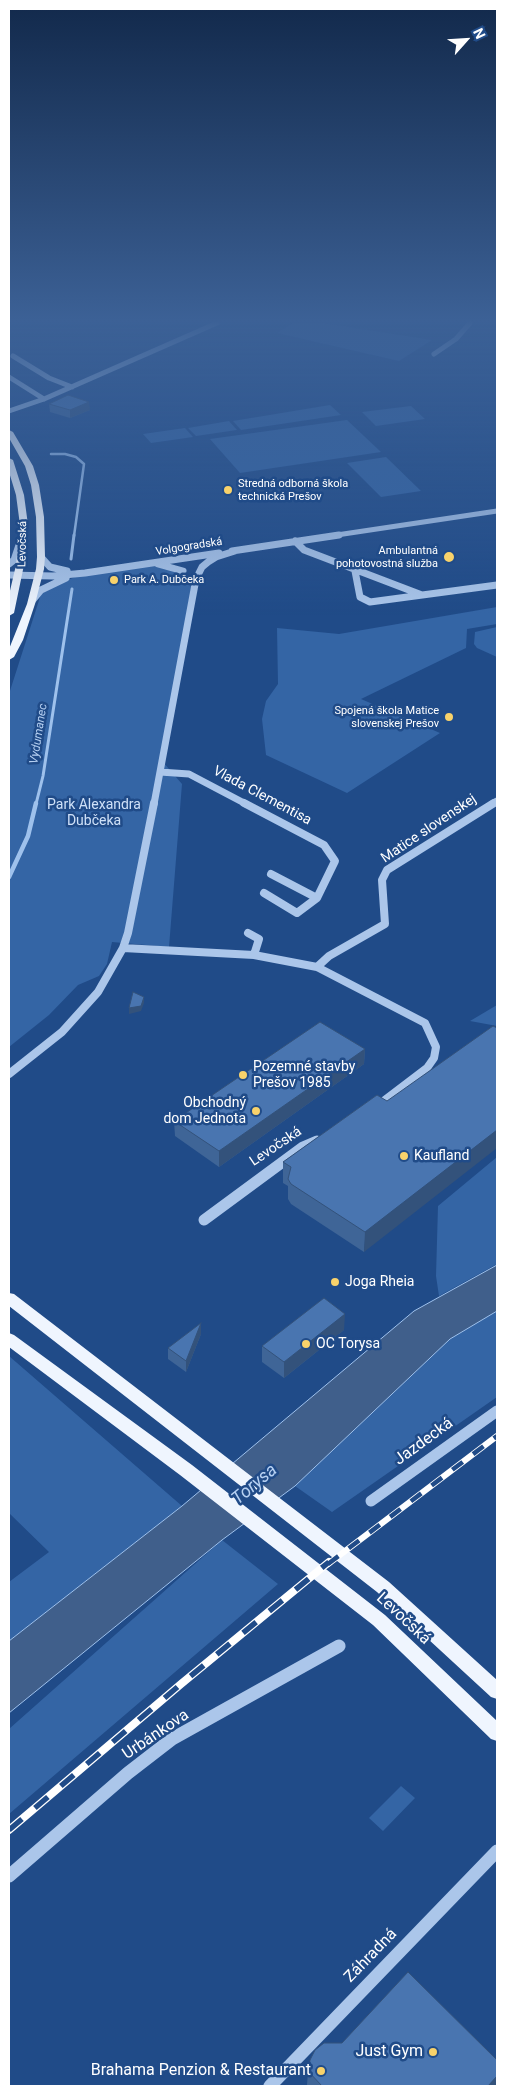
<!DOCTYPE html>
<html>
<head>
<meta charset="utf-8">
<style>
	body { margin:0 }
	#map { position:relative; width:506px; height:2095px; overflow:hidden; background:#204b88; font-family:Roboto,sans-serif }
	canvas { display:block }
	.frame { position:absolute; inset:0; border:10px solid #fff; pointer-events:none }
	.north { position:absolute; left:441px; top:15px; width:50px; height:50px; -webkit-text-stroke:4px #204b88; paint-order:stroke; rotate:64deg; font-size:14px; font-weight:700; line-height:20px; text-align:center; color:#fff }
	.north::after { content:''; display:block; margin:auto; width:18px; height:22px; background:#fff; clip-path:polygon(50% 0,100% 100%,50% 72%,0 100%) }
</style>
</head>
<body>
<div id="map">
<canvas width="506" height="2095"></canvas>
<div class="frame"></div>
<div class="north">N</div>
</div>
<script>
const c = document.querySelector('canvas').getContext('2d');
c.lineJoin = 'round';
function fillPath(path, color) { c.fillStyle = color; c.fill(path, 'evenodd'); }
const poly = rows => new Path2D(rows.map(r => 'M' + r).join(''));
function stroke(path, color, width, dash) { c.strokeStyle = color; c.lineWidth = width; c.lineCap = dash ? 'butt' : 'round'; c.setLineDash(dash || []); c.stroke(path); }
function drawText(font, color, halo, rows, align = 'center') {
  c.font = font + ' Roboto,sans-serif'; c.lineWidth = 5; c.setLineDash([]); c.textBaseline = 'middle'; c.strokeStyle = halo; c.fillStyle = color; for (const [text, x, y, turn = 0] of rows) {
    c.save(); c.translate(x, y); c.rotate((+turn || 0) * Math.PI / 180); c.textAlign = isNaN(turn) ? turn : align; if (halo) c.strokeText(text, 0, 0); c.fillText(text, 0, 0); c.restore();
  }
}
fillPath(poly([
	[293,323,322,323,432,340,399,361,277,333],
	[330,405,341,415,241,430,233,421],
	[411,406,425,419,376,426,362,412],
	[347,420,381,452,240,473,210,439],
	[229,421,237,430,196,436,188,428],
	[185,428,193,437,151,443,143,434],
	[386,457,421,491,381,497,347,463],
	[147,565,165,568,197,581,163,762,182,784,169,947,112,942,107,964,99,976,78,985,49,1015,9,1047,9,694,42,591,82,574],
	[497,607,497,624,467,629,466,648,361,699,440,733,347,793,266,755,262,719,266,701,278,684,277,628,339,634],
	[497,627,497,657,477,648,474,644,475,632],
	[497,1005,497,1026,470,1021],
	[497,1157,497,1264,439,1296,436,1276,438,1206],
	[497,1311,497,1397,332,1512,295,1486,450,1339],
	[9,1356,182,1506,9,1641,9,1582,49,1552,9,1513],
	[222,1540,278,1584,9,1814,9,1729],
	[401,1786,415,1798,383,1831,369,1818]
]), '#3465a5');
const water = poly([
	[497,1265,497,1311,450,1339,295,1486,222,1540,9,1713,9,1641,182,1506,414,1311,497,1265]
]);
fillPath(water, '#405f8b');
stroke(water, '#9ec1ec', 1);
fillPath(poly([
	[228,1464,276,1503,252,1521,205,1484]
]), '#204b88');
stroke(poly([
	[51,454,65,454,76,457,84,464,74,536]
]), '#9ec1ec', 2.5);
stroke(poly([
	[71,559,74,535],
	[36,804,43,776,72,589]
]), '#9ec1ec', 3);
stroke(poly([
	[9,877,28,836,36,803]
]), '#9ec1ec', 4.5);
stroke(poly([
	[434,354,456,339,470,323],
	[13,356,49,378,72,387],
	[9,377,44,399],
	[9,411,44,399,217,323],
	[330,536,497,511]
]), '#abc6ea', 5);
stroke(poly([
	[295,541,304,550,422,595],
	[232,551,339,535],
	[41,557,50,567,67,571],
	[9,564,14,560,21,539],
	[158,564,183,571],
	[355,571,360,597,370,602,497,585],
	[9,575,53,576,85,573,219,553],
	[32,601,41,590,66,578],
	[160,772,189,774,246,804],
	[154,804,196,579,202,567,208,562,216,557,238,550],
	[492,804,497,801]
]), '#abc6ea', 7);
stroke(poly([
	[244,803,324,845,335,861,317,898,271,874],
	[264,893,297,913,317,898],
	[248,933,259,939,254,955],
	[123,948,254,955,317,967,425,1023,436,1047,434,1058,427,1068,377,1106],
	[317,967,329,956,385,924,382,880,387,870,494,803],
	[9,1074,62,1032,98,992,123,948,128,933,154,803]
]), '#abc6ea', 8);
stroke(poly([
	[204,1220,303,1147,317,1141],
	[371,1501,497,1411]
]), '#abc6ea', 11);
stroke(poly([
	[9,1876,128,1773,172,1739,339,1646],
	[270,2086,497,1851]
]), '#abc6ea', 13);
fillPath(poly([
	[9,430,13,432,33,466,39,485,44,517,45,557,44,569,35,604,23,640,14,657,9,660,9,649,27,604,36,569,37,557,36,517,31,485,25,466,9,438,9,430],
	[9,458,13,460,24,495,28,525,24,565,14,613,9,616,9,595,16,565,20,525,16,495,9,472,9,458],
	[9,1293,14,1294,389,1582,497,1680,497,1699,491,1697,377,1592,9,1306,9,1293],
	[9,1333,14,1335,192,1465,385,1615,497,1721,497,1741,491,1739,373,1625,180,1475,9,1347,9,1333]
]), '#eff5fe');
const railFar1 = poly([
	[328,1564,497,1436]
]);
const rail = poly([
	[9,1830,181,1684,329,1562]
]);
stroke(railFar1, '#fff', 6);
stroke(rail, '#fff', 8);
stroke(railFar1, '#204b88', 4.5, [13]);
stroke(rail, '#204b88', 5.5, [17]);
fillPath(poly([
	[49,404,90,410,70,418,50,412],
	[365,1049,364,1064,219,1167,175,1136,174,1121],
	[377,1095,364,1252,291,1204,288,1199,288,1186,283,1183,283,1162],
	[344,1330,284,1378,262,1362,262,1346],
	[201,1334,186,1372,168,1359,168,1348],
	[308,2071,497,2086,308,2086,307,2085]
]), '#3f6597');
fillPath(poly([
	[89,402,90,410,70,418,70,410],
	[144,997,144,1003,141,1011,129,1014,129,1008],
	[365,1049,364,1064,219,1167,219,1151],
	[497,1130,497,1148,364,1252,365,1232],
	[345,1314,344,1330,284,1378,284,1362],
	[201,1323,201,1334,186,1372,186,1361],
	[497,2076,497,2086,488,2086]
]), '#33527b');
const building = poly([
	[68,395,89,402,70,410,49,404,68,395],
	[133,992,144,997,141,1006,129,1008,133,992],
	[320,1022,365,1049,219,1151,174,1121,320,1022],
	[493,1026,497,1028,497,1130,365,1232,291,1184,288,1179,291,1167,283,1162,377,1095,387,1101,493,1026],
	[324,1298,345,1314,284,1362,262,1346,324,1298],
	[201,1323,186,1361,168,1348,201,1323],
	[408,1972,497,2060,497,2076,488,2086,322,2086,308,2071,310,2060,315,2050,324,2043,342,2043,408,1972]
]);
fillPath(building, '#4975b0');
stroke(building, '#33527b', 1);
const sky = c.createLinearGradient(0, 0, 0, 616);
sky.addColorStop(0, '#12294b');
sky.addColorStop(0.52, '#3c6196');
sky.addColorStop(1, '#3c619600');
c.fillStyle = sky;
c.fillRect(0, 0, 506, 616);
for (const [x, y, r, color] of [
	[228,490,5,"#f8d26b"],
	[449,557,6,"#f8d26b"],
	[114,580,5,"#f8d26b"],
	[449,717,5,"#f8d26b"],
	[243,1075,5,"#f8d26b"],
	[256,1111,5,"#f8d26b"],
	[404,1156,5,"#f8d26b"],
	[335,1282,5,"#f8d26b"],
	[306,1344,5,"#f8d26b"],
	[433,2052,5,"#f8d26b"],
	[321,2071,5,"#f8d26b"]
]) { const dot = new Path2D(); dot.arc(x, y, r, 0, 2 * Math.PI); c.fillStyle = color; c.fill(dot); stroke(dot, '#204b88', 2); }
drawText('11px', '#fff', '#204b88', [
	["Stredná odborná škola",238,484],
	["technická Prešov",238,497],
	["Ambulantná",438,551,"right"],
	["pohotovostná služba",438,564,"right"],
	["Park A. Dubčeka",124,580],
	["Spojená škola Matice",439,711,"right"],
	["slovenskej Prešov",439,724,"right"]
], 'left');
drawText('11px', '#fff', '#204b88', [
	["Levočská",23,544,-89],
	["Volgogradská",189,547,-9]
]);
drawText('italic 12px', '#b6d0f2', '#204b88', [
	["Vydumanec",39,734,-81]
]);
drawText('14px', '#fff', '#204b88', [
	["Vlada Clementisa",262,796,28],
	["Matice slovenskej",429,829,-34],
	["Levočská",276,1147,-34]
]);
drawText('14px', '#cfe1f8', '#204b88', [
	["Park Alexandra",94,805],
	["Dubčeka",94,821]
]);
drawText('14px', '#fff', '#204b88', [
	["Pozemné stavby",253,1067],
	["Prešov 1985",253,1083],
	["Obchodný",246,1103,"right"],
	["dom Jednota",246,1119,"right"],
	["Kaufland",414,1156],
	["Joga Rheia",345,1282],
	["OC Torysa",316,1344]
], 'left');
drawText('16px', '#fff', '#204b88', [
	["Jazdecká",424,1442,-36],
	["Levočská",403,1619,43],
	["Urbánkova",156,1735,-34],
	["Záhradná",371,1956,-46]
]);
drawText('16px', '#fff', '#204b88', [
	["Just Gym",423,2052],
	["Brahama Penzion & Restaurant",311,2071]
], 'right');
drawText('italic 18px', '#b6d0f2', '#204b88', [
	["Torysa",255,1485,-40]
]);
</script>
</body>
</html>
